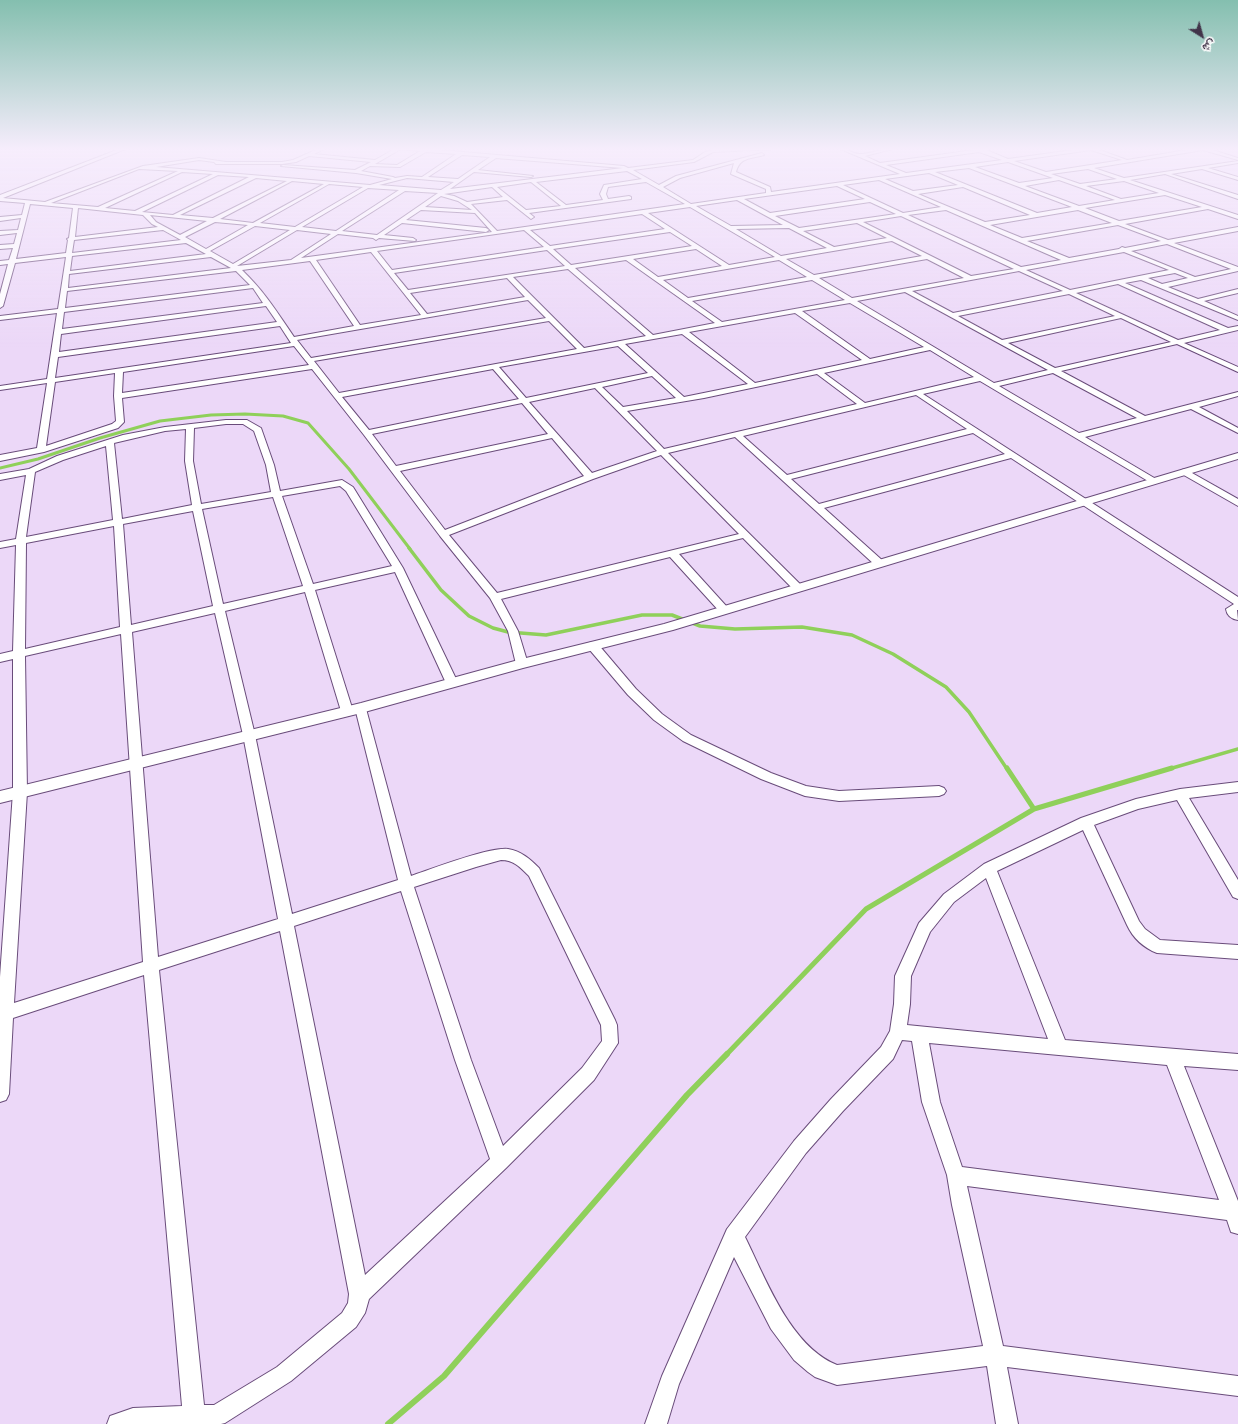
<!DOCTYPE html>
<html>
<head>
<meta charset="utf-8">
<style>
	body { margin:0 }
	#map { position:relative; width:1238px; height:1424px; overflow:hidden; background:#ecd8f8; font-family:"Space Grotesk",Vazirmatn,sans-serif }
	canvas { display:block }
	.north { position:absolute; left:1182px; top:16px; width:40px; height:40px; -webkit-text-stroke:3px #fff; paint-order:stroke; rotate:143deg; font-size:11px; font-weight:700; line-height:16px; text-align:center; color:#413449 }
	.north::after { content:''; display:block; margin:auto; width:14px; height:18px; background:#413449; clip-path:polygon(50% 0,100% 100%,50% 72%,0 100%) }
</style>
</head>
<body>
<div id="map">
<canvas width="1238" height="1424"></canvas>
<div class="north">ش</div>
</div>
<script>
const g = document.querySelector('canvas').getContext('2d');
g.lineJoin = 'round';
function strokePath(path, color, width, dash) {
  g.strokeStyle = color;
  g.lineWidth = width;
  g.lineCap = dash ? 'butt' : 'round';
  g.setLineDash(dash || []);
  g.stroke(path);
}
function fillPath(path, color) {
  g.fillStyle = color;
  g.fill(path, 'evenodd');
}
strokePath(new Path2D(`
	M0,468l38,-9 62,-21 60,-17 51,-6 34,-1 38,2 25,7 41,46 61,80`), '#8fd05a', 3);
strokePath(new Path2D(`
	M409,548l32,42 28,26 24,12 15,4 38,3 96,-20h30l28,11 35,3 67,-2 50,8 41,19 53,33 23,25 38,57
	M1169,769l69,-20`), '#8fd05a', 3.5);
strokePath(new Path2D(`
	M1007,768l27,41
	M726,1055l140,-146 168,-100 138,-41`), '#8fd05a', 5);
strokePath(new Path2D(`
	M388,1424l56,-48 243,-281 40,-41`), '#8fd05a', 6);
const minor = new Path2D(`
	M122,148h6l-125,50 42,4 98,-36 56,-8 27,4h56l11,-2 27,-12h6l-12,6 61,6 21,-12h21l207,18 4,2 65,-8 12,-8 8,-2 80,-2 -80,4 -19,10 -61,8 26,15 17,-9 86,-23 2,2c-14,4 -24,2 -28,17l34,15 1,5 129,-18 -62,-26c8,0 16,7 24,6 12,-1 22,-6 34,-6l-31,8 15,7 94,-13 -3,-2 13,1 24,10 79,-11h12l-2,1 30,11 71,-12h8l32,10v2l-35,-10 -109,18 30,10 114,-17v2l-30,5 30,9v3l-36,-11 -31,5 67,21v4l-73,-25 -35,6 108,35v4l-30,-10 -83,15 43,16 70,-13v4l-64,12 64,24v4l-70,16 30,12 40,-10v4l-34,8 34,15v4l-97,-40 -16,3 103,45 10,-2v4l-54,13 54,24v5l-61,-28 -116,27 84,45 93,-24v4l-39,11 39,21v5l-47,-24 -106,28 71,42 1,2 -1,2 -3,1 -173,-103 -57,13 315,203v13h-1l1,10c-6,-1 -11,-4 -12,-11l8,-5 -223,-146 -187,50 59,53 1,2 -1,2h-8l-140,-128 -67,16 134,133 1,2 -1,2h-8l-51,-52 -64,16 49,54 1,2 -1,2h-8l-50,-55 -169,42 17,32 10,33 -2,3h-8l-2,-3 -8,-33 -18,-33 -50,-62 -76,-101 -52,-66 -190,29 2,24 -6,6 -74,24 -44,9v-6l37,-7 10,-65 -47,7v-4l47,-7 10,-66 -57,7v-4l58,-7 8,-52 -51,6 -12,43 -3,2v-14l8,-30 -8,1v-4l9,-1 4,-12 -13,1v-4l14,-1 3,-11 -17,2v-4l18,-1 3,-12 -21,3v-4l22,-2 3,-12 -25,-2v-6zM401,149l19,2 -23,14 -22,-1zM1091,150l31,10 -76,12 -32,-11zM426,152l30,2 -34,23 -15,-1 -12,2 -2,-1 -32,-6 9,-5 30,1zM979,152l23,8 -96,13 -20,-8zM462,155l28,2 -32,22 -30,-2zM309,156l62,6 -16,8 -72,-5 -2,1 75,7 36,6 -22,6 -214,-18 43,-7 15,2 2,2h66l14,-2zM496,158l127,10 -173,21 24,-17 57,5 2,-1 -55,-6zM1008,162l45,16 -34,5 -44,-16zM734,163l-3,11 35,15v4l-75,11 -28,-17 17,-9zM969,168l103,39 -35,6 -102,-41zM139,169l39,2 -80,36 -47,-4zM1088,169l29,10 -37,5 -29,-10zM627,171l15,8 -38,6 -4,9 3,6 -37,5 -30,-23zM182,172l31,2 -78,37 -30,-3zM929,173l29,12 -45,6 -28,-12zM218,175l31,2 -76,38 -31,-3zM256,178l31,3 -74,37 -33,-3zM407,178l47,4 -13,8 -62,-5zM879,180l62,27 -38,6 -60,-28zM1059,180l56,20 -36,6 -54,-20zM292,181l32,3 -71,39 -33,-4zM1124,181l35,12 -38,6 -35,-13zM531,182l30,24 -35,4 -29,-23zM646,182l39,22 -188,27 -26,-27 36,-4 24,19 3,-2 -5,-4 102,-14v-2l-2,-1 -21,3 -2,-5 2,-7zM329,184l34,3 -68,40 -35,-4zM837,186l28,13 -95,14 -26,-14zM492,187l11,10 -36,5 -13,-6 -10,-2zM963,187l67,28 -45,7 -67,-28zM368,188l31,2 -63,41 -34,-4zM405,191l33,2 -61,42 -35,-4zM1165,195l37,12 -83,14 -34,-13zM441,196l17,5 14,9 -47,-3zM737,200l46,25 -52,1 -35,-20zM870,202l26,12 -97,14 -24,-12zM30,204l43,4 -4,30 -2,1 1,1 -2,13 -50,6zM690,207l85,50 -46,8 -81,-52zM78,208l65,7 9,9 6,3 -83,10zM421,210l54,3 17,19 -191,26 37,-24 35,4 3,2 3,-2 36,3 1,-1 -3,-2 -29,-3 18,-12 84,9 3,-2 -3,-2 -80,-8zM946,210l115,50 -40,7 -113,-52zM1078,210l34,13 -90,15 -32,-13zM642,214l23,15 -115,17 -20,-16zM150,215l57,6 -27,14 -24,-13zM901,216l113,53 -43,7 -108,-54zM215,222l33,3 -42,24 -21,-12zM857,223l30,15 -53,9 -31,-16zM1118,225l43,16 -36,7 -3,-1 -3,2 -50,9 -42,-17zM255,226l35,4 -57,34 -23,-13zM789,228l38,20 -46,8 -45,-27zM163,230l18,10 -109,13 2,-13zM297,230l34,4 -40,26 -54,6zM524,230l20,17 -152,23 -15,-19zM670,232l22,14 -121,19 -18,-16zM892,241l30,15 -108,19 -28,-16zM186,243l20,11 -136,17 2,-15zM1167,244l64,25 -36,8 -64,-26zM696,249l26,17 -64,11 -25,-18zM547,250l18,16 -157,24 -14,-17zM371,252l50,63 -61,10 -44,-65zM1124,252l45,18 -99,20 -44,-20zM211,257l20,11 -163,20 1,-14zM927,259l37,19 -112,20 -33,-20zM626,260l89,63 -62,12 -78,-67zM779,260l28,17 -119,21 -25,-18zM310,261l44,65 -60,11c-17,-25 -30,-46 -52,-67zM568,269l78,67 -62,12 -71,-71zM236,271l14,14 -185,23 2,-17zM1019,271l44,20 -110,22 -41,-22zM1175,273l13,5 -26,6 -14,-6zM507,278l18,19 -98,17 -17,-21zM812,280l33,20 -123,22 -30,-21zM1118,284l102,46 -42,10 -102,-47zM253,288l10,15 -201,26 2,-17zM905,292l143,78 -54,13 -137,-82zM1069,294l46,22 -113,24 -44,-24zM528,300l18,18 -235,40 -14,-18zM850,303l74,44 -54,12 -68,-48zM266,306l11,16 -218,30 2,-18zM795,313l67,47 -107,23 -66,-51zM1121,318l50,24 -116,26 -47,-25zM549,321l28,28 -238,44 -25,-32zM280,326l11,17 -236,35 3,-21zM682,334l66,50 -64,13 -59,-53zM294,346l15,19 -187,28 1,-21zM618,346l30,27 -122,25 -27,-31zM930,350l44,27 -109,26 -41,-30zM493,369l26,30 -150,31 -27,-33zM115,373l-1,23 2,25 -4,3 -66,22 9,-64zM1053,373l84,45 -58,15 -80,-47zM817,374l40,30 -193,45 -37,-38 77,-13zM652,376l24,22 -53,9 -21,-20zM595,388l62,63 -65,22 -63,-71zM916,395l51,34 -180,46 -44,-39zM522,403l26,31 -152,32 -24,-32zM973,433l32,21 -186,50 -28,-25zM552,438l32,38 -139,54 -45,-59zM661,455l78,79 -242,59 -48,-58 144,-56z
	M226,420h21l14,8 13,37 6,26 62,-11 11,7 50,81 55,115 -2,3h-8l-2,-3 -51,-111 -80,18 38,121 -2,3 -4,1 -4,-1 -2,-3 -36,-119 -80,19 30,124 37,179 106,-34 -43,-172 2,-3 4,-1 4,1 46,171c21,-7 78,-29 97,-27 13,2 22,10 31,19l76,152 2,5 1,18 -24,37 -88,88 -137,131 -4,14 -9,14 -65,54 -66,42 -4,1h-114l3,-8 23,-8 49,-2 -38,-431 -131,43 -4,76 -3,6 -6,2v-125l13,-185v-133l-13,3v-8l13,-3 3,-106 -16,3v-6l16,-3 10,-64 -26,5v-6l29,-5 28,-13 66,-21 42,-8zM226,424h17l11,7 12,34 5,27 -70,12 -8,-43 1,-33zM186,429l-1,32 7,44 -70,14 -8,-76 51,-12zM106,446l7,74 -87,17 9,-65 28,-12zM340,486l6,5 46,75 -79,18 -31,-88zM273,497l30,89 -80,18 -21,-95zM193,511l20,95 -82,19 -8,-101zM114,526l6,101 -95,22 1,-106zM215,613l28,122 35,184 -120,38 -26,-325zM121,634l22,328 -129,41 13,-211 -2,-136zM501,860c13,0 19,7 28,16l72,149 1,16 -20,27 -79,78 -32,-86 -57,-173 62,-20zM401,891l54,169 35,99 -125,116 -71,-349zM280,931l69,363 -1,9 -6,10 -65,54 -63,38h-10l-45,-435z
	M1185,469l53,30v7l-56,-32 -1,-2 1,-2z
	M593,642l4,1 39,46 26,25 29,21 80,38 35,13 33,5 100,-5 5,2 2,3 -2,3 -5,2 -100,5 -34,-5 -44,-17 -78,-38 -29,-21 -26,-25 -39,-46 -2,-3 2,-3z
	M1238,782v10l-49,6 49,82v19l-5,-2 -56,-97 -39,9 -44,16 45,96 6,8 15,11 78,5v14l-81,-6c-13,-5 -24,-15 -30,-28l-44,-95 -86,41 68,169 173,14v16l-54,-4 54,135v33l-7,-2 -4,-12 -260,-34 36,160 235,30v20l-231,-29 11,57h-22l-9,-58 -150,19 -22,-8 -7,-5 -14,-12 -23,-31 -37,-72 -55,127 -12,40h-22l17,-48 65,-147 67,-88 37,-42 50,-52 9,-16 4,-27 1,-28 24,-53 25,-29 40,-30 97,-46 55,-19 44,-10zM986,878l62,161 -141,-14 3,-21 1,-28 19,-44 24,-30zM902,1040l10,1 10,61 25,73 5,30 31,141 -146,19c-47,-19 -71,-86 -92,-128l61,-84 37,-42 50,-52zM929,1043l238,22 52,135 -257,-33 -22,-65z`);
const tertiary = new Path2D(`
	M1238,453v6l-565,171 -150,38 -162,45 -361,90v-12l361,-88 161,-44 142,-35z`);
strokePath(minor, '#694c7a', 2);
strokePath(tertiary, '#694c7a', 2);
fillPath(minor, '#fff');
fillPath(tertiary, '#fff');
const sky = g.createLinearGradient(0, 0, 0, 347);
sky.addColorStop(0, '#84bfaf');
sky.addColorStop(0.43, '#f6edfc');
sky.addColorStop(1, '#f6edfc00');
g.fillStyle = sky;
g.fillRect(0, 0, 1238, 347);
</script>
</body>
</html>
